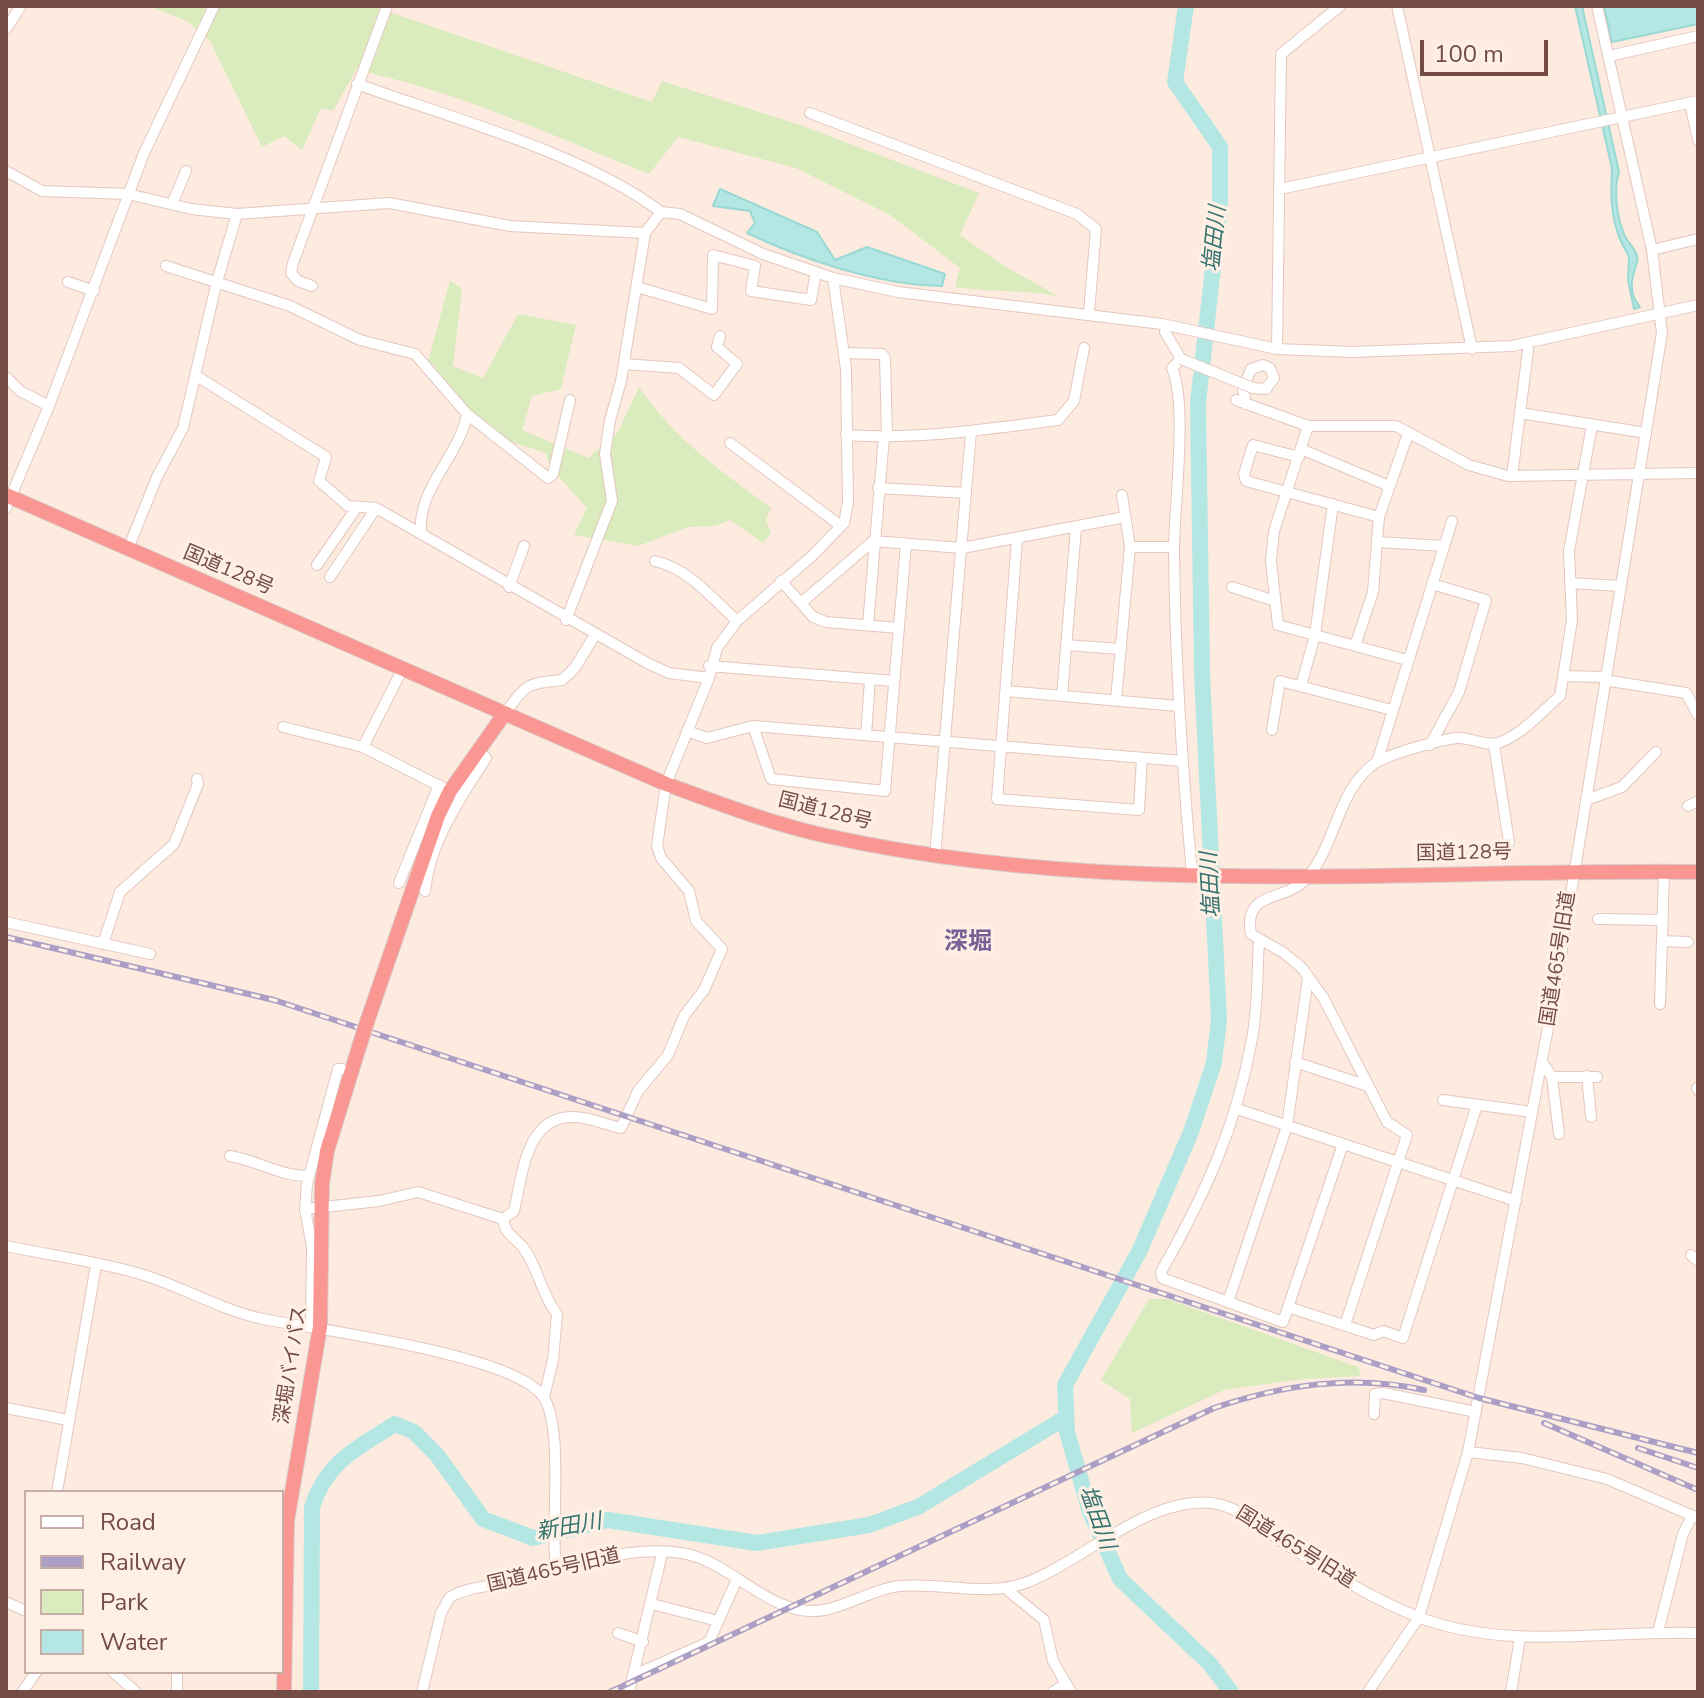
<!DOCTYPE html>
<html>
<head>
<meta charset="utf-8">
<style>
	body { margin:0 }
	#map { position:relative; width:1704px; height:1698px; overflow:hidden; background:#fdebdf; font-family:"Nunito Sans",sans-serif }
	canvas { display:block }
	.frame { position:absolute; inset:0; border:8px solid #744c46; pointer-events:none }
	.legend { position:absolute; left:24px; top:1490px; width:260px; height:184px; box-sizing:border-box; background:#fff0e6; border:2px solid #c7aea6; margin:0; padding:10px 14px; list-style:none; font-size:24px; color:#744c46 }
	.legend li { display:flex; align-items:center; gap:16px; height:40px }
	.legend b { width:40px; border:2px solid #c7aea6 }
	.scale { position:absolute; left:1420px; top:40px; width:128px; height:36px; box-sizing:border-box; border:4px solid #744c46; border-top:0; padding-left:10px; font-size:24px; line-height:28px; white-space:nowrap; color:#744c46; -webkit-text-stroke:6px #fff0e6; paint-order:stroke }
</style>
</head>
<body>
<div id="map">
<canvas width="1704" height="1698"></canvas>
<div class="frame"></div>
<ul class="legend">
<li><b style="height:10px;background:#fff"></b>Road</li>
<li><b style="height:10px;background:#ab9fc6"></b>Railway</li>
<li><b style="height:22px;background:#daebbe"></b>Park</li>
<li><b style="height:22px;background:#b4e7e3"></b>Water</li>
</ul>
<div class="scale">100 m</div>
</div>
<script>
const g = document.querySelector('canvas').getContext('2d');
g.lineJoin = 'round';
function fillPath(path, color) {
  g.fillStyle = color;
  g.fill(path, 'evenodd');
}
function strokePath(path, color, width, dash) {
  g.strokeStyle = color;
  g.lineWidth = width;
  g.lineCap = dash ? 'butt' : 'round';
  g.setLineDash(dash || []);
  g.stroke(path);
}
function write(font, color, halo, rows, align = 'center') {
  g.font = font + ' "Nunito Sans","Noto Sans JP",sans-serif';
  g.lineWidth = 6;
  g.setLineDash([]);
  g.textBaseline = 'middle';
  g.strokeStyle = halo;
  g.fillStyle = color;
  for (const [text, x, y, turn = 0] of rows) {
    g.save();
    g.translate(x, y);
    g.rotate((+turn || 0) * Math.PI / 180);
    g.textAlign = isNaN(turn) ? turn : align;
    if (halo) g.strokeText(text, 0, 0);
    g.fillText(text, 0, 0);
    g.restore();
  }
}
fillPath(new Path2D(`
	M148,6h224l280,96 10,-21 138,44 179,68 -19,42 44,31 54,30c-35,-6 -69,-4 -103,-9l5,-19 -70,-53 -94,-47 -118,-31 -29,37c-96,-38 -191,-83 -293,-104l-23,41 -12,-3 -19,42 -18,-14 -22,11 -52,-106 -23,-20z
	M450,280l12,9 -9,77 30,12 35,-64 58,11 -15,64 -29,7 -10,34 66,28 30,-26 21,-45c34,51 83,85 132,121l-5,12 5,13 -8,10 -33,-23 -14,6 -28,1 -50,19 -64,-11 13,-27 -37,-41 -4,-14 -35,-11 -51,-39 -32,-41z
	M1149,1299h18l191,68 3,9 -58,3 -79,11 -92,43 -2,-34 -29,-19z`), '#daebbe');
const water = new Path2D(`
	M1575,6h7l37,166c-6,18 -2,45 5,62 3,9 16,18 13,28 -5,16 -10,29 3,45l-6,2 -6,-29 1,-24c-18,-27 -19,-57 -17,-88z
	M1604,6h94v18l-86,18z
	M720,189l97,43 18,28 32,-13 78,27 -3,12c-63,-1 -138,-26 -195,-53l8,-10 -5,-12 -37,-5z`);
fillPath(water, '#b4e7e3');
strokePath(water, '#99d9d4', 2);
strokePath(new Path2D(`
	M1186,6l-11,76 45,65v58l-22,198 4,271 17,346 -5,43 -23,69 -52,120 -74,133 2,47 23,80 30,67 90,85 21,28
	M311,1692l1,-185c15,-46 44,-58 83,-83l19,8 23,23 46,64 50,19 75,-18 149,23 112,-18 49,-18 147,-89`), '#b4e7e3', 16);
const minor = new Path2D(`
	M1397,6l75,343
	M6,29l15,-23
	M1609,56l89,-20
	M357,84c94,34 226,69 304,128
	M1690,103l8,37
	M810,113l267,101 19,15 -7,84
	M6,171l36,20 86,3 63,15 46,5 152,-11 121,23 135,7
	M1280,189l418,-88
	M172,204l14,-33
	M1652,250l46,-11
	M166,266l124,40 70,34 55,14 52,60 81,64 5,-4 17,-74
	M68,282l26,9
	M312,286l-14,-5 -7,-8 2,-10 94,-257
	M637,287l75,22 1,-54 42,11 -4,25 60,9 5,-28
	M1165,332l16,27 -9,9c16,37 2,138 2,182 1,109 8,216 18,324
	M1277,349l4,-295 59,-48
	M844,353l38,1 3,4 2,79
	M624,364l55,4 35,27 23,-31 -20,-17 3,-11
	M195,375l131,82 -7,24 29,25 28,2 273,156 20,9 40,5
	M6,377l14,14 29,15
	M1236,400l72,26h88l73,39 39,11 190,-3
	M1246,404l-3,-15 8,-20 12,-4 7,3 4,10 -8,11 -13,-1
	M1520,413l126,20
	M1308,426l-34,105 -3,30 7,64 129,35
	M846,435c72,5 142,-6 212,-15l16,-19 10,-53
	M730,443l111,83
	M1301,449l88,37
	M1299,457l-46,-12 -9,29 2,7 133,36 -6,75 -18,54
	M1512,476l16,-126
	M878,488l88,5
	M6,508l43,-102 95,-253 70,-147
	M1379,517l29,-83
	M421,534c-4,-47 38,-76 46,-120
	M1017,540l-20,259 142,11 3,-52
	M1378,542l66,4
	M1130,547h44
	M128,549l29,-72 26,-49 33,-143 21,-71
	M655,561c34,8 57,37 82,60
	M317,565l40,-58
	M330,577l46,-69
	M781,581l20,22 72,-62 89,7 163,-31
	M1570,583l50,3
	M509,587l15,-41
	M1232,587l43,14
	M801,603l12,14 13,5 73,6
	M566,620l46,-119 -7,-47 5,-34 11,-39 24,-148 16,-21 19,2 83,40 70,24 65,14 264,32 115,25 75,3 160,-6 186,-41
	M868,625l16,-188
	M1066,645l54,4
	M709,666l185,15
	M1563,676l41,1
	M1604,680l82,13 12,22
	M1301,686l14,-51 18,-131
	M1006,691l172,15
	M1062,696l14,-168
	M1116,700l14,-153 -8,-52
	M505,713c23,-30 20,-29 57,-33l12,-11 21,-34
	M753,726l18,53 114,12 21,-247
	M283,727l80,20 98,50
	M1272,730l8,-49 112,29
	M687,731l20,7 46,-12 429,35
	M866,735l4,-55
	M1430,745l29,-53 27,-92 -54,-16
	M1494,745l15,97
	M363,747l40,-79
	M1377,762l75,-241
	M1586,800l36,-13 34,-35
	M1688,806l10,-5
	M935,857l36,-425
	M399,883l40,-98
	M425,891c5,-49 35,-93 61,-133l-8,-8
	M1598,919l65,1
	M6,922l144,32
	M1259,941c-2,32 -1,66 -7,98 -16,89 -47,155 -91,233l1,6 121,44 60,-178
	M1662,941l26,1
	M103,944l17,-52 54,-48 24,-60 -1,-5
	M1660,1004l4,-132
	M1295,1062l73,24
	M1542,1062l10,15h45
	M1587,1076l4,41
	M1552,1077l7,57
	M1697,1088l1,2
	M1443,1100l89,12
	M1237,1109l279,92
	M230,1156c29,5 49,20 79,20
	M305,1209l74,-8 39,-9 85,27
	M503,1219l11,-8c8,-33 11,-94 58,-94 16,-1 33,8 49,11l17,-37 30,-36 16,-39 20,-26 18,-41 -26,-28 -7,-30 -28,-33 -4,-12 9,-62 43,-106 8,-30 20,-27 75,-65 32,-33 4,-21 -2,-133 -13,-91
	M503,1219c2,14 9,17 18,26 15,16 20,49 36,69l-4,46 -9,37
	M6,1246c43,9 89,15 131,27 43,12 83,37 126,46 56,11 247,35 279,76 23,29 8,133 14,174
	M1691,1255l7,6
	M1228,1302l59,-176 21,-148
	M1288,1307l86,28 9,-4 20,7 74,-233
	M311,1325l1,-78 -7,-38 2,-25 31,-115h4
	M1345,1325l62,-190 -20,-13 -63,-123 -22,-31 -18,-15 -33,-19c-8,-44 32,-32 53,-53 33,-34 31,-89 71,-118 14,-9 64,-23 82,-25 12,-1 31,9 41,5 24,-8 43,-31 62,-47l12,-76 -3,-69 23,-126
	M6,1408l62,12
	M1374,1414l1,-20 8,-1 93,19
	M1468,1452l54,6 85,21 91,39
	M57,1492l39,-227
	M1005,1588l39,32 9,41 18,31
	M6,1602l20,9
	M652,1604l66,17
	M1658,1632l25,-98 9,-18
	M618,1633l25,9
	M113,1672l23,20
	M177,1672v20
	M634,1675l75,-33 28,-63
	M23,1691l13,-19
	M422,1692l19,-79 9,-16c17,-10 39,-10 58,-15 53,-14 135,-43 189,-25 40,13 80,62 127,53 26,-5 49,-21 76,-24 41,-4 85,11 125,-3 59,-22 123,-87 187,-80 30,4 51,27 75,42 42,27 87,55 134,73 89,33 184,12 277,15
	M629,1692l33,-138
	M1053,1692l12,-8
	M1368,1692l51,-75 49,-165 89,-472 105,-647 -10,-83 -55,-244
	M1511,1692l9,-54`);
const highway = new Path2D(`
	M6,495l660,289c52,19 106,40 161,52 285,63 581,33 871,36
	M368,1019l70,-203 12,-25 55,-78
	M284,1692l3,-171 33,-194 2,-143 5,-33 32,-104`);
strokePath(minor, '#e3c7be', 12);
strokePath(highway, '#d8cdcb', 16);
strokePath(minor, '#fff', 10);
strokePath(highway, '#fa9793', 14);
const rail = new Path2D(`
	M6,937l268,63 1205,398 219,55
	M1544,1423l154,67
	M1638,1448l60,20
	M610,1692l604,-284c68,-23 138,-34 210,-18`);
strokePath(rail, '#ab9fc6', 6);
strokePath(rail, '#fff0e6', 3, [9]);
const minorBridge = new Path2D(`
	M1181,359l72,29`);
const highwayBridge = new Path2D(`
	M359,1047l9,-28`);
strokePath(minorBridge, '#e3c7be', 12, []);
strokePath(highwayBridge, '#d8cdcb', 16, []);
strokePath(minorBridge, '#fff', 10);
strokePath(highwayBridge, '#fa9793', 14);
write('20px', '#744c46', '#fff0e6', [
	["国道128号",228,571,23],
	["国道128号",825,812,14],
	["国道128号",1464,854,-1],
	["国道465号旧道",1559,959,-81],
	["深堀バイパス",292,1365,-81],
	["国道465号旧道",1295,1548,32],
	["国道465号旧道",554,1571,-13]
]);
write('italic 22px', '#377470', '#fff0e6', [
	["塩田川",1216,239,-84],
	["塩田川",1212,885,-93],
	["塩田川",1096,1518,70],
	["新田川",569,1528,-10]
]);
write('bold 24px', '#796198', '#fff0e6', [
	["深堀",968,943]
]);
</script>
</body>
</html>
